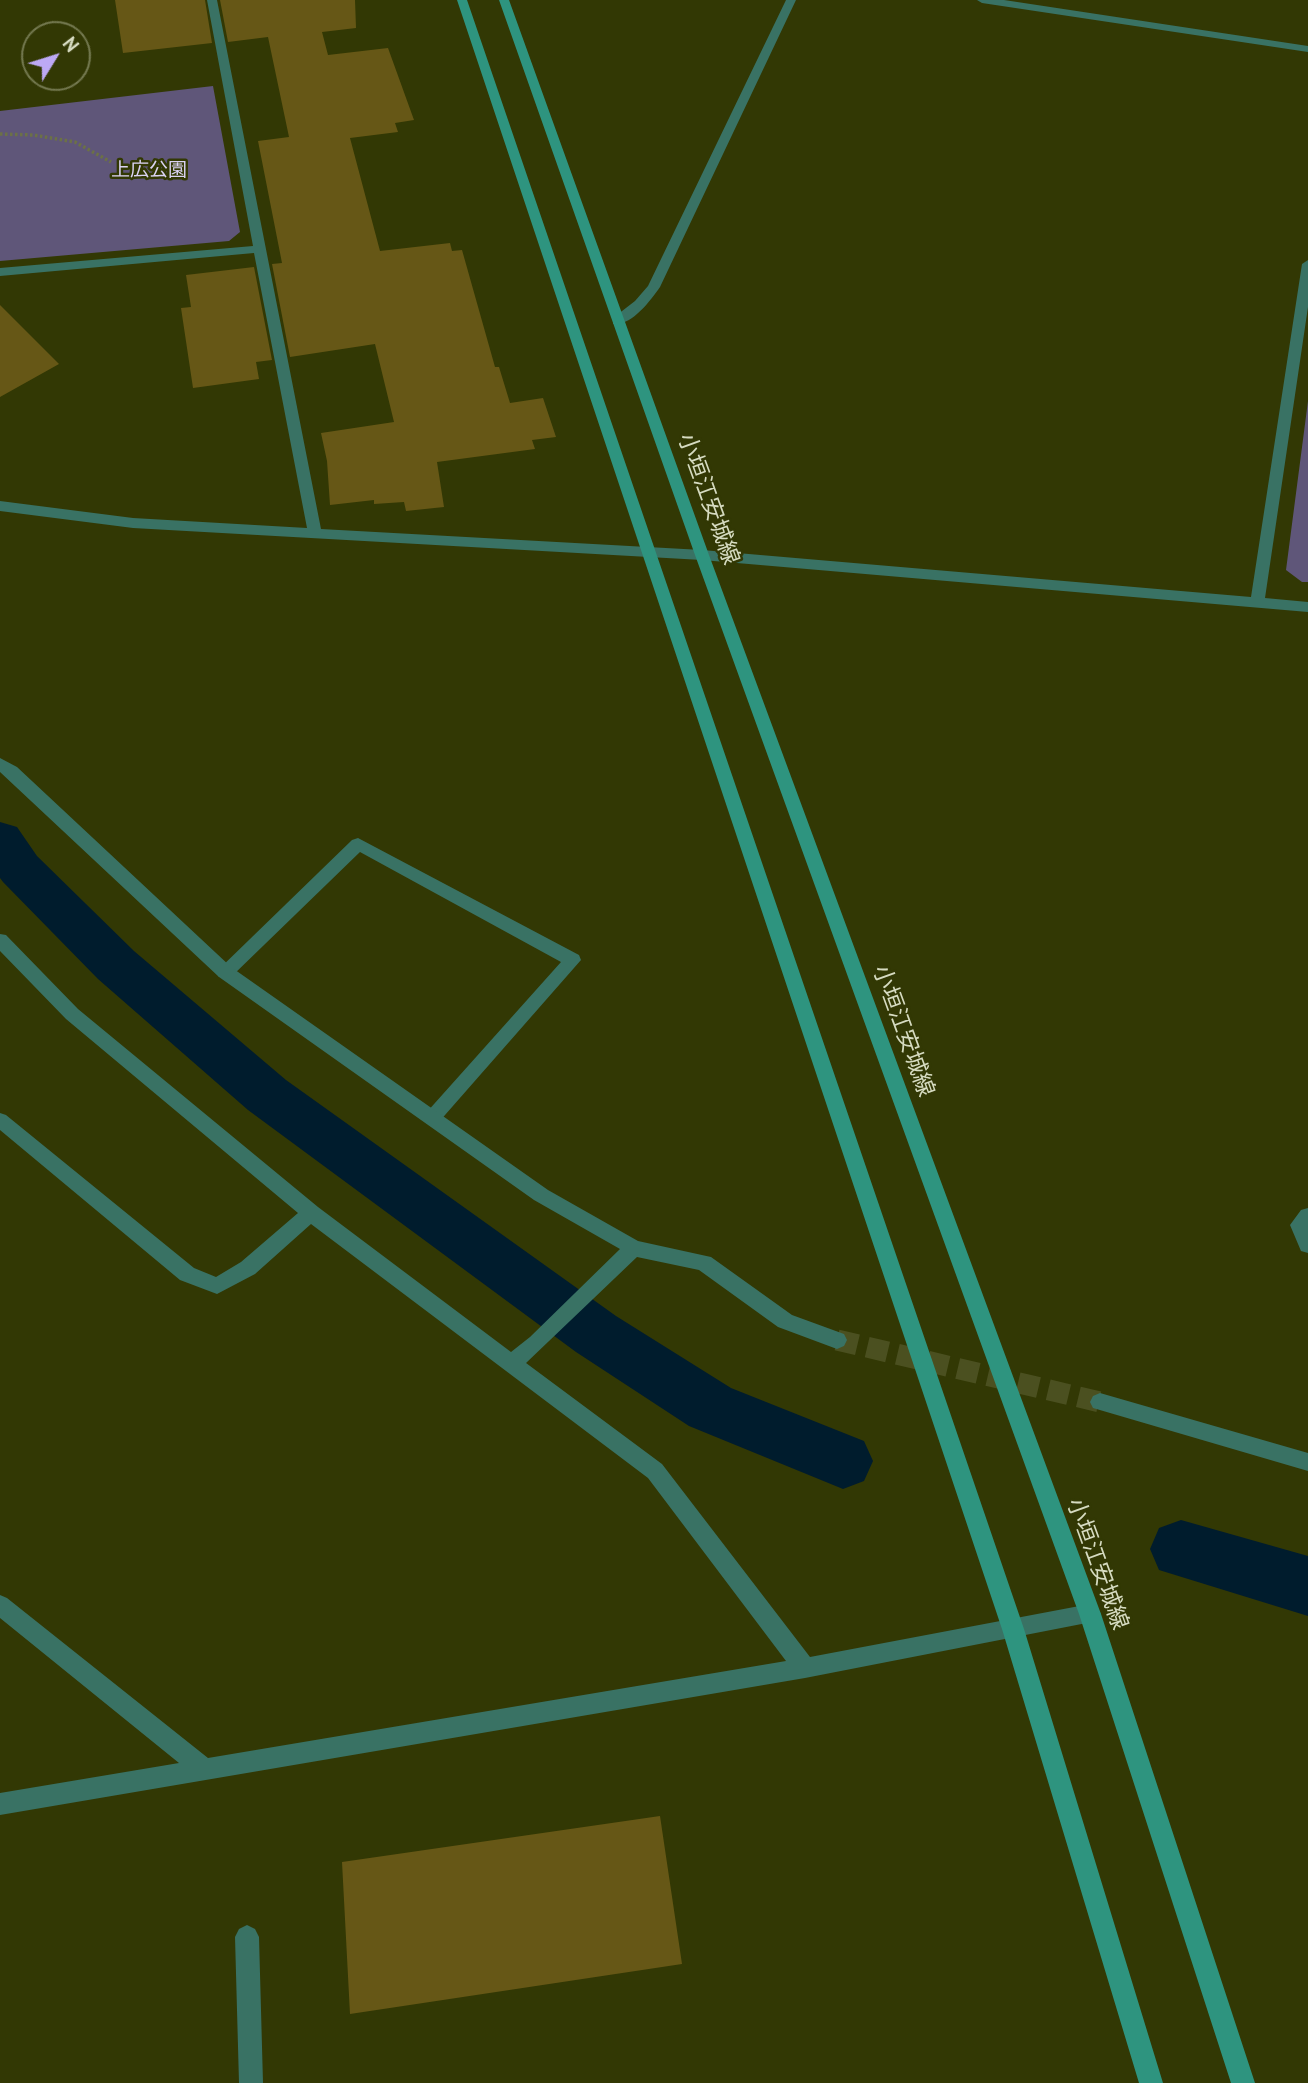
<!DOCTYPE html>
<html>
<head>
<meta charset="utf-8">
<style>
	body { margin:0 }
	#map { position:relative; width:1308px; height:2083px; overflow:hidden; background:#323804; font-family:"PT Sans",sans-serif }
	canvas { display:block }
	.north { position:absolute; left:21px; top:21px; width:70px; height:70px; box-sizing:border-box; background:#323804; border:2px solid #747950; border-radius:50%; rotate:52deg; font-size:19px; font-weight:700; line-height:28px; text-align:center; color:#d6dbc1 }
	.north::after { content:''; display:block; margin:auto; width:24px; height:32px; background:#bda9f5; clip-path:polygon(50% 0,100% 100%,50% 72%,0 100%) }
</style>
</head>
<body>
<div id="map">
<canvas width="1308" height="2083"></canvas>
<div class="north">N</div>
</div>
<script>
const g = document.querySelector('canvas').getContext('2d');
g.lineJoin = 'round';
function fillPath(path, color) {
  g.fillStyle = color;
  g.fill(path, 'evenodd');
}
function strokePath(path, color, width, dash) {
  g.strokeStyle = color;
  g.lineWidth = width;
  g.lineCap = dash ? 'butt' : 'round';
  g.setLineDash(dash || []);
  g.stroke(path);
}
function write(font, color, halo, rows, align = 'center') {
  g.font = font + ' "PT Sans","Noto Sans JP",sans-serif';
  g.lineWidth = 5;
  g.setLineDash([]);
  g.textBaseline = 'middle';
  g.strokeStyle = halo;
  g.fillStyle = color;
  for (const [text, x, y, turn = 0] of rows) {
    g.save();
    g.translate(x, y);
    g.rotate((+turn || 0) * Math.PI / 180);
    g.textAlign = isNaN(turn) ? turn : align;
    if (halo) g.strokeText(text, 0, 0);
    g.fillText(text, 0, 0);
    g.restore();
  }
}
fillPath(new Path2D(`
	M213,86l27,146 -11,9 -229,20v-150z
	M1308,401v181h-6l-16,-12z`), '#5f5679');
fillPath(new Path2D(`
	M0,822l17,5 20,29 97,95 152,129 330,236 115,72 133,53 9,20 -9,20 -21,8 -154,-63 -113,-74 -328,-242 -150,-131 -95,-97 -3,-4z
	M1181,1520l127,36v60l-149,-46 -9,-21 9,-21z`), '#001c2d');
fillPath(new Path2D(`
	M115,0h90l7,43 -89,10z
	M220,0h135l1,28 -34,4 6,23 60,-7 26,72 -19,3 3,9 -48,6 30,113 70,-8 2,8 10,-1 33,117h4l11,36 33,-5 13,39 -24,3 3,9 -98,13 7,45 -38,4 -2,-9 -30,2v-4l-44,5 -3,-44 -6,-28 73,-11 -19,-78 -85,13 -18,-93 10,-1 -24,-122 31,-4 -21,-100 -40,5z
	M254,267l18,93 -16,2 3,17 -66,9 -12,-80 10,-1 -5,-32z
	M0,305l59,59 -59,33z
	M660,1816l22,148 -332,50 -8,-152z`), '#665716');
strokePath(new Path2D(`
	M837,1340l263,62`), '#4b5020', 21, [21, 10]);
strokePath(new Path2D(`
	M0,134l33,1 42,7 36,20`), '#6c7146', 3.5, [2.5, 2.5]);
fillPath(new Path2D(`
	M358,838l221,117 2,5 -143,163 -6,2 -6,-2 -3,-5 3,-5 135,-151 -201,-110 -129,125h-12l-3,-5 136,-132z
	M247,1925l8,4 4,8 4,146h-24l-4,-146 4,-8z`), '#397264');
fillPath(new Path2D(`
	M207,0h10l104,529 381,21 549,47 51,-333 6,-4v47l-43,291 43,4v10l-606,-52 -569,-32 -133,-17v-10l133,17 174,10 -53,-275 -254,23v-8l253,-22z
	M786,0h10l-136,287c-10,14 -28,39 -47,37v-6l22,-17 13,-15z
	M977,0h27l304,46v6l-326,-49z
	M0,758l17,9 214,200 317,223 90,51 73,16 81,58 52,19 3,6 -3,6 -7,3 -59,-22 -79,-57 -62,-13 -111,106 136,101 148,193 280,-53 7,3 4,7 -4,7 -292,57 -805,137v-22l179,-30 -179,-145v-23l7,3 201,160 578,-97 -138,-183 -337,-254 -56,50 -38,20 -37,-14 -180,-150v-17l6,2 188,153 22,9 25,-15 57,-49 -232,-194 -66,-68v-17l6,1 72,74 240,198 193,145 19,-15 90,-88 -86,-49 -315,-223 -219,-205z
	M1308,1208v45l-7,-2 -11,-26 11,-15z
	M1100,1393l208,60v18l-215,-63 -3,-6 3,-6z`), '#397264');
fillPath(new Path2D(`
	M457,0h10l557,1629 139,454h-24l-137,-454z
	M499,0h10l200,555 392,1059 154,469h-24l-152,-469 -384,-1059z`), '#2e947f');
write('19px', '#dad2f3', '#323804', [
	["上広公園",149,171]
]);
write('23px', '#d6dbc1', '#323804', [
	["小垣江安城線",708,499,70],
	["小垣江安城線",903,1031,70],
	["小垣江安城線",1097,1564,70]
]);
</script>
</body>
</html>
